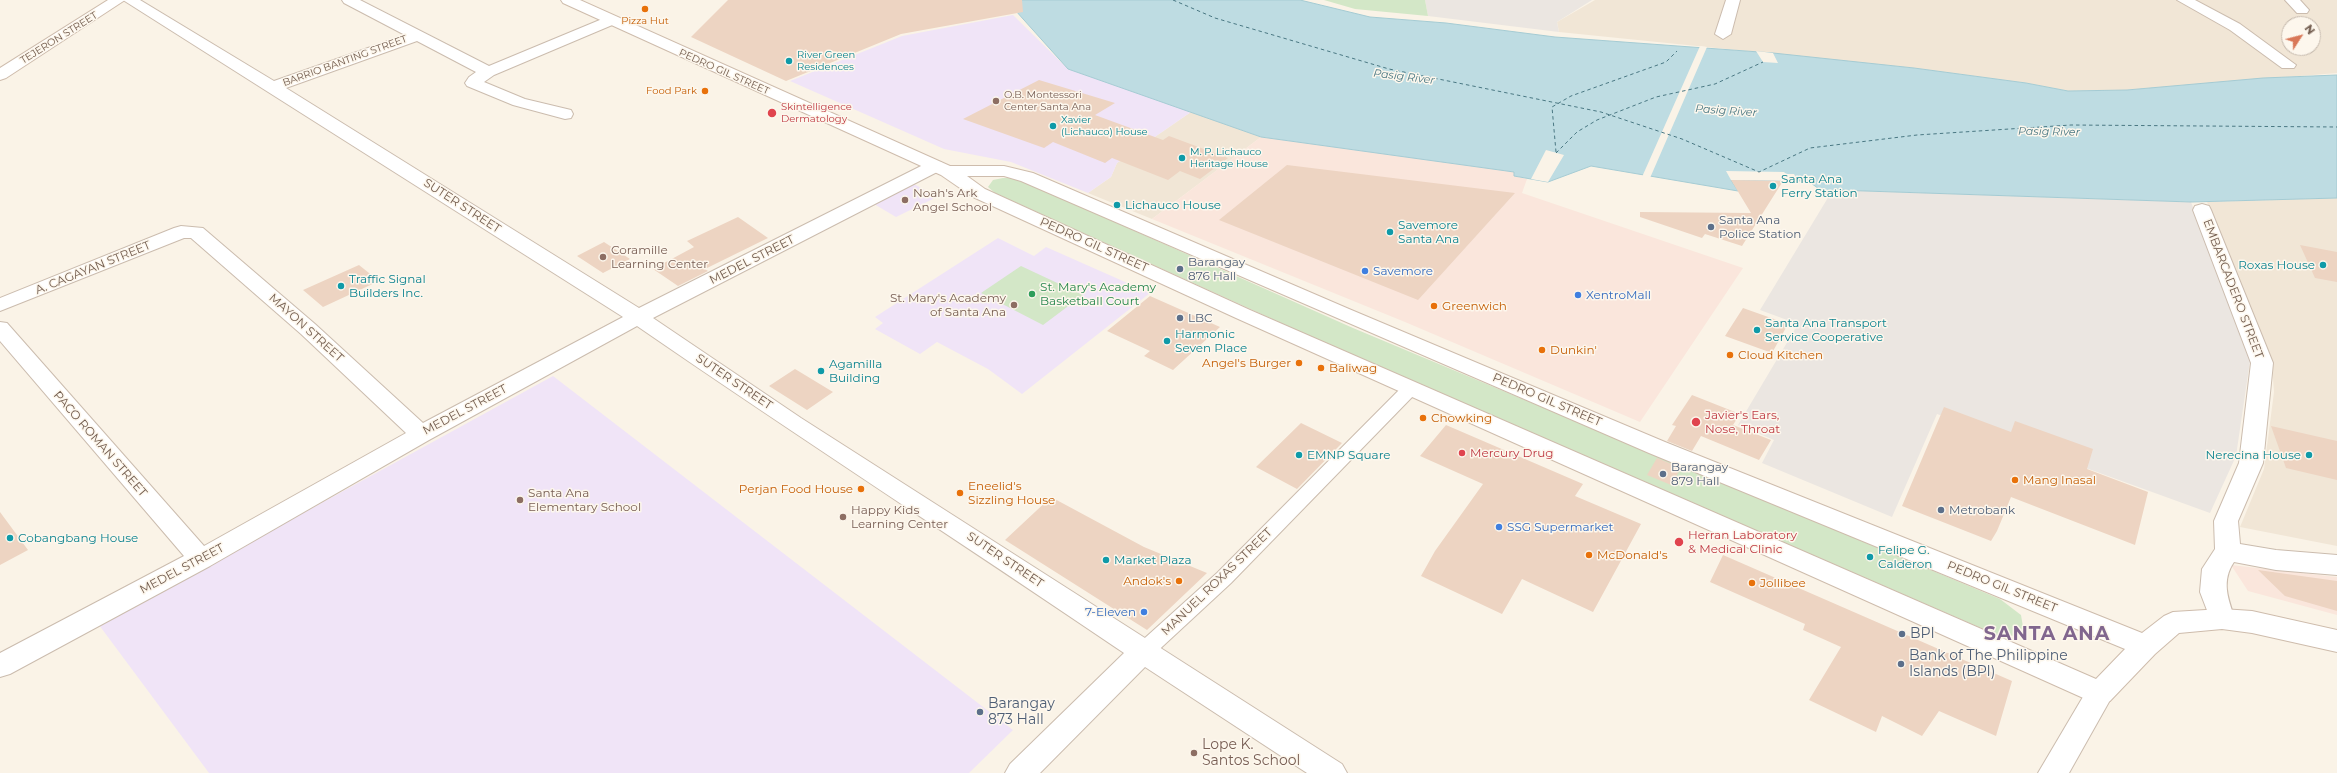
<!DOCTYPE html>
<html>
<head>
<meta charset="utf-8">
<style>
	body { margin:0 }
	#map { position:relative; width:2337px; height:773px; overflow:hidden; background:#faf3e7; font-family:Montserrat,sans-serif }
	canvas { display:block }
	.north { position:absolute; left:2281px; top:16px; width:40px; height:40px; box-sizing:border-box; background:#fdf7ed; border:1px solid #c5b9ad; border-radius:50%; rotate:54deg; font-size:11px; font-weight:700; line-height:16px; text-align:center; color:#725c4e }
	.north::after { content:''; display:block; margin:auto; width:14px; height:18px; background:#d97858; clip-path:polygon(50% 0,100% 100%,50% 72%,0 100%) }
</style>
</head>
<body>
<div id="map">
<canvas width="2337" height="773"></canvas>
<div class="north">N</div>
</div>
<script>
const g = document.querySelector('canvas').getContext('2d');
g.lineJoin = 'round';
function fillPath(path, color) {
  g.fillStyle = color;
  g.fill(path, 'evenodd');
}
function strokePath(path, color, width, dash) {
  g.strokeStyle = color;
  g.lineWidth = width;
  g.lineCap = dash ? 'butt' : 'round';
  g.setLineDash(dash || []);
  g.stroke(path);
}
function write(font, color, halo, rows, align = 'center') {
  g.font = font + ' Montserrat,sans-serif';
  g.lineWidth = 3;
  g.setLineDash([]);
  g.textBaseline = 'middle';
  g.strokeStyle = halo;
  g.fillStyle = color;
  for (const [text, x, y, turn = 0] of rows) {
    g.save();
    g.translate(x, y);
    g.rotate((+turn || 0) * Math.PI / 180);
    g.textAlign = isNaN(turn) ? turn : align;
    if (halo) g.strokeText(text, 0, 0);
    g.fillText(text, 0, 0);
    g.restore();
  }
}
fillPath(new Path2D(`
	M1595,0h742v73l-210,17 -59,1 -42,-8 -113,-15 -354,-36 -2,-10zM2289,24h24v24h-24z
	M1191,112l70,25 -109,82 -64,-26 23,-16 6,-14z
	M2337,198v348l-97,-19 24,-58 10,-77 -2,-27 -65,-163z`), '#f1e6d6');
fillPath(new Path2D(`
	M1261,137l254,35 -1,4 13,3 -5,14 221,75 -103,154 -235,-100 -253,-103z
	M2231,565l106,12v38l-89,-24z`), '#fae6dc');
fillPath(new Path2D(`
	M1425,0h167l-35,22 2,10 -131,-16z
	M1836,190l355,12 59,159 -14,95 -26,57 -273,-99 -45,103 -130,-54 12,-23 -36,-15 60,-101 -38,-14 69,-114z`), '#ebe6e1');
fillPath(new Path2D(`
	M1013,15l55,54 123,43 -74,51 -6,14 -23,16 -77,-31 -67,-13 -154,-68 112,-45z
	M914,184l23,13 -41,20 -22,-13z
	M998,238l36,18 12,-9 104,46 -128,101 -34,-25 -51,-27 -17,12 -45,-25 8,-6 -8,-6z
	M553,376l460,354 -44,43h-760l-110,-148z`), '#f0e4f7');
fillPath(new Path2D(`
	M1324,0h101l3,16 -73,-7z
	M1003,178h13l337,150 647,271 21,16 2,12 -5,9 -21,-1 -650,-282 -352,-160 -7,-6 5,-7z
	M1021,266l62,29 -40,30 -62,-32z`), '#d3e7c7');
const water = new Path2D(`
	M1009,0h291l70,17 76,6 109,14 218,16 141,15 112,15 42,8 59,-1 136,-12 74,-3v123l-146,4 -355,-12 -7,6 -21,-15 -77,-1 7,11 -147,-25 -43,16 -34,-6v-4l-253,-35 -193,-68 -53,-59z`);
fillPath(water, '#bedce2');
strokePath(water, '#a5cbd3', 1);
fillPath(new Path2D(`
	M1700,46l7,1 -57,131 -8,-1z
	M1756,51l17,2 5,10 -15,-1z
	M1546,150l18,5 -16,27 -17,-3z
	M1726,171l58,1 2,2h8l4,7 -67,-1z`), '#faf3e7');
strokePath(new Path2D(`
	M1173,0l42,18 174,51 212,43 81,27 77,33 51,-24 107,-13 154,-10 266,2
	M1556,152l-4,-45 19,-11 95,-34 11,-11
	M1556,153l21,-21 20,-12 59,-23 59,-13 48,-22`), '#4a7883', 1, [3.5, 3]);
fillPath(new Path2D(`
	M728,0h294l1,12 -122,22 -115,47 -95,-44z
	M1039,80l76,23 -20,12 68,25 6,-4 59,22 -28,21 -20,-8 -12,9 -56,-22 -7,5 -52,-21 -9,6 -81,-29z
	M1287,165l228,28 -97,107 -199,-80z
	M1731,180l52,1 -41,65 -37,-12 -3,4 -62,-21v-5l111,1z
	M738,217l30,21 -63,31 3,2 -30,15 -25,-17 41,-22 -7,-6z
	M604,242l26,17 -27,14 -26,-17z
	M2300,245l37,7v30l-22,-4z
	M359,265l20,16 -56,26 -20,-17z
	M1150,296l70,31 -47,43 -29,-14 6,-5 -43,-20z
	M1743,308l45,16 -16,29 -47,-17z
	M795,369l5,3 33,20 -26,18 -38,-24z
	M1692,395l48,19 -7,11 38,15 -12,20 -58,-24 -9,15 -25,-10 9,-15 -4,-1z
	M1944,407l67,25 4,-11 78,28 -6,20 61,23 -13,53 -124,-48 -14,34 -6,10 -89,-35z
	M1301,423l41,20 -45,46 -41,-22z
	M1446,425l137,59 -8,12 66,28 -48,88 -71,-33 -20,35 -81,-38 14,-25 48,-67 -63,-28z
	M2271,426l66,15v39l-51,-12z
	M1657,458l24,10 -10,17 -24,-10z
	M1051,497l93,50 63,26 -60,57 -142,-90z
	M0,512l28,38 -28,15z
	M1723,555l289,126 -16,55 -57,-25 -17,25 -40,-20 -6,16 -67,-32 32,-53 -38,-17 2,-6 -95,-42z
	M2258,570l79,11v30l-52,-15z`), '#edd4c2');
const pedestrian = new Path2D(`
	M1411,382l6,2 3,4 -3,4 -186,191 -81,75 -7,3 -7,-3 -3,-6 3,-6 81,-73 188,-189z`);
const minor = new Path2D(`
	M123,0h17l134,81 131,-46 -61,-32 -2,-3h18l129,66 118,-49h10l2,3 -2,3 -123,52 -10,7 41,17 46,11 2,4 -2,4 -6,1 -52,-14 -46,-19 -2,-3 4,-6 7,-5 -59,-31 -131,47 353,220 290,-146h12l3,4 -3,4 -288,148 148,100 541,346 5,9h-40l-162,-106 -105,106h-35l5,-9 114,-111c-162,-110 -326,-216 -487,-327l-208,114 -219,126 -200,108 -10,3v-24l184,-97 -184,-215v-19l7,1 197,223 202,-113 -105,-99 -110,-96h-7l-184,73v-13l174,-70 7,-2 22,2 112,96 108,99 200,-106z
	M1726,0h14l-9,34 -8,5 -8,-5z
	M2177,0h18l45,24 56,41 -2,3h-12l-52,-38z
	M2285,0h15l9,10 -2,3h-10z
	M2202,204l7,2 2,4 62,153 -10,100 -25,58 2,23 36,6 61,5v20l-61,-5 -42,-8c-13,19 -6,37 1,57l-4,7 -9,3 -9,-3 -13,-34 2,-23 13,-20 -1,-28 25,-58 12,-100 -58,-153 2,-4z
	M2100,681l10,4 4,8 -45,80h-31l52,-88z`);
const secondary = new Path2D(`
	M108,0h17l-119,78 -6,2v-12z
	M561,0h19l370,166h54l29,7 316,136 316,133 477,191 22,-17 9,-4 49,-3 30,2 85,19v22l-85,-19 -30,-4 -43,4 -24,21 -45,47 -10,4 -10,-4 -854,-383 -263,-121 -32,-22 -378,-172zM967,176h37l17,5 628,272 476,196 -29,30 -846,-369 -265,-121z`);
strokePath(pedestrian, '#cbbcae', 2);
strokePath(minor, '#cbbcae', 2);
strokePath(secondary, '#cebcac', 2);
fillPath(pedestrian, '#fff');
fillPath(minor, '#fff');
fillPath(secondary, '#fff');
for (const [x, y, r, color] of [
	[645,9,4,"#e8710a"],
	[789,61,4,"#0f9aa8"],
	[705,91,4,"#e8710a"],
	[996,101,4,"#8d6e63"],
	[772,113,5,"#e0444e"],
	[1053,126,4,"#0f9aa8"],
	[1182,158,4,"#0f9aa8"],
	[1773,186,4,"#0f9aa8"],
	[905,200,4,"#8d6e63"],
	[1117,205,4,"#0f9aa8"],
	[1711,227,4,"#5c6f8a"],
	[1390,232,4,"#0f9aa8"],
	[603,257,4,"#8d6e63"],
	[2323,265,4,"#0f9aa8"],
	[1180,269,4,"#5c6f8a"],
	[1365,271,4,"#3f7fe0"],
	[341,286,4,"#0f9aa8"],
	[1032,294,4,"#2e9e5b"],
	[1578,295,4,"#3f7fe0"],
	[1014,305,4,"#8d6e63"],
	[1434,306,4,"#e8710a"],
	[1180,318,4,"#5c6f8a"],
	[1757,330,4,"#0f9aa8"],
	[1167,341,4,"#0f9aa8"],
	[1542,350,4,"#e8710a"],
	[1730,355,4,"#e8710a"],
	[1299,363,4,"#e8710a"],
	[1321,368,4,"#e8710a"],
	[821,371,4,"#0f9aa8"],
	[1423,418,4,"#e8710a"],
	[1696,422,5,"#e0444e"],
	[1462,453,4,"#e0444e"],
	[1299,455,4,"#0f9aa8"],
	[2309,455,4,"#0f9aa8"],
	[1663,474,4,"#5c6f8a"],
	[2015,480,4,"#e8710a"],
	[861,489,4,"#e8710a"],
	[960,493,4,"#e8710a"],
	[520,500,4,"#8d6e63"],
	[1941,510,4,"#5c6f8a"],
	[843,517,4,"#8d6e63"],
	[1499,527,4,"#3f7fe0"],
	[10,538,4,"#0f9aa8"],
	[1679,542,5,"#e0444e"],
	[1589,555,4,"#e8710a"],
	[1870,557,4,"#0f9aa8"],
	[1106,560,4,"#0f9aa8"],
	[1179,581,4,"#e8710a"],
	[1752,583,4,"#e8710a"],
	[1144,612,4,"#3f7fe0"],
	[1902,634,4,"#5c6f8a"],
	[1901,664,4,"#5c6f8a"],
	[980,712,4,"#5c6f8a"],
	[1194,753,4,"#8d6e63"]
]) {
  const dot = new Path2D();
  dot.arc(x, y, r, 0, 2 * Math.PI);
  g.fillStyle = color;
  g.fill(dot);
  strokePath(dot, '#fdf7ed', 1.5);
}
write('10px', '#c56008', '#fdf7ed', [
	["Pizza Hut",645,21],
	["Food Park",697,91,"right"]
]);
write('10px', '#725c4e', '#fdf7ed', [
	["TEJERON STREET",59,38,-32],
	["BARRIO BANTING STREET",345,61,-20],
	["PEDRO GIL STREET",724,72,24]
]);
write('10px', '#0d838f', '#fdf7ed', [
	["River Green",797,55],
	["Residences",797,67],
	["Xavier",1061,120],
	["(Lichauco) House",1061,132],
	["M. P. Lichauco",1190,152],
	["Heritage House",1190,164]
], 'left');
write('10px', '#785e54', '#fdf7ed', [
	["O.B. Montessori",1004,95],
	["Center Santa Ana",1004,107]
], 'left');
write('10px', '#be3a42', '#fdf7ed', [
	["Skintelligence",781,107],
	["Dermatology",781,119]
], 'left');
write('italic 11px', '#4a7883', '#fdf7ed', [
	["Pasig River",1404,77,7],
	["Pasig River",1726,111,4],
	["Pasig River",2049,132,1]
]);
write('12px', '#0d838f', '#fdf7ed', [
	["Santa Ana",1781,179],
	["Ferry Station",1781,193],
	["Lichauco House",1125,205],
	["Savemore",1398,225],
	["Santa Ana",1398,239],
	["Roxas House",2315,265,"right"],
	["Traffic Signal",349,279],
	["Builders Inc.",349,293],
	["Santa Ana Transport",1765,323],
	["Service Cooperative",1765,337],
	["Harmonic",1175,334],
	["Seven Place",1175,348],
	["Agamilla",829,364],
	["Building",829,378],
	["EMNP Square",1307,455],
	["Nerecina House",2301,455,"right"],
	["Cobangbang House",18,538],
	["Felipe G.",1878,550],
	["Calderon",1878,564],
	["Market Plaza",1114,560]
], 'left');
write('12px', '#785e54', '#fdf7ed', [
	["Noah's Ark",913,193],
	["Angel School",913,207],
	["Coramille",611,250],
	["Learning Center",611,264],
	["St. Mary's Academy",1006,298,"right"],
	["of Santa Ana",1006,312,"right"],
	["Santa Ana",528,493],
	["Elementary School",528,507],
	["Happy Kids",851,510],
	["Learning Center",851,524]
], 'left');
write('12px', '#725c4e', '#fdf7ed', [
	["SUTER STREET",462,206,33],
	["PEDRO GIL STREET",1094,245,24],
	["MEDEL STREET",752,260,-27],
	["A. CAGAYAN STREET",93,268,-22],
	["EMBARCADERO STREET",2233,289,69],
	["MAYON STREET",306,328,42],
	["SUTER STREET",734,382,34],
	["PEDRO GIL STREET",1547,400,23],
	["MEDEL STREET",465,410,-28],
	["PACO ROMAN STREET",100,444,49],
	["SUTER STREET",1005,560,34],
	["MEDEL STREET",182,569,-28],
	["MANUEL ROXAS STREET",1217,582,-44],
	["PEDRO GIL STREET",2002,587,22]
]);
write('12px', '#4e5e75', '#fdf7ed', [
	["Santa Ana",1719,220],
	["Police Station",1719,234],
	["Barangay",1188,262],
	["876 Hall",1188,276],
	["LBC",1188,318],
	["Barangay",1671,467],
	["879 Hall",1671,481],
	["Metrobank",1949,510]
], 'left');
write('12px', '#366cbe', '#fdf7ed', [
	["Savemore",1373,271],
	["XentroMall",1586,295],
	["SSG Supermarket",1507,527],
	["7-Eleven",1136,612,"right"]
], 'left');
write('12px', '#27864d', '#fdf7ed', [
	["St. Mary's Academy",1040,287],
	["Basketball Court",1040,301]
], 'left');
write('12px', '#c56008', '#fdf7ed', [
	["Greenwich",1442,306],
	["Dunkin'",1550,350],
	["Cloud Kitchen",1738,355],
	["Angel's Burger",1291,363,"right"],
	["Baliwag",1329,368],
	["Chowking",1431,418],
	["Mang Inasal",2023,480],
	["Eneelid's",968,486],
	["Sizzling House",968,500],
	["Perjan Food House",853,489,"right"],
	["McDonald's",1597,555],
	["Andok's",1171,581,"right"],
	["Jollibee",1760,583]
], 'left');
write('12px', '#be3a42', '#fdf7ed', [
	["Javier's Ears,",1705,415],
	["Nose, Throat",1705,429],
	["Mercury Drug",1470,453],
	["Herran Laboratory",1688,535],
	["& Medical Clinic",1688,549]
], 'left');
write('14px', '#4e5e75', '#fdf7ed', [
	["BPI",1910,634],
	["Bank of The Philippine",1909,656],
	["Islands (BPI)",1909,672],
	["Barangay",988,704],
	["873 Hall",988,720]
], 'left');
write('14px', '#785e54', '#fdf7ed', [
	["Lope K.",1202,745],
	["Santos School",1202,761]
], 'left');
g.letterSpacing = '1px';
write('bold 19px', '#81668e', '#fdf7ed', [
	["SANTA ANA",2047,634]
]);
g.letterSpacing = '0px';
</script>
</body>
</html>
